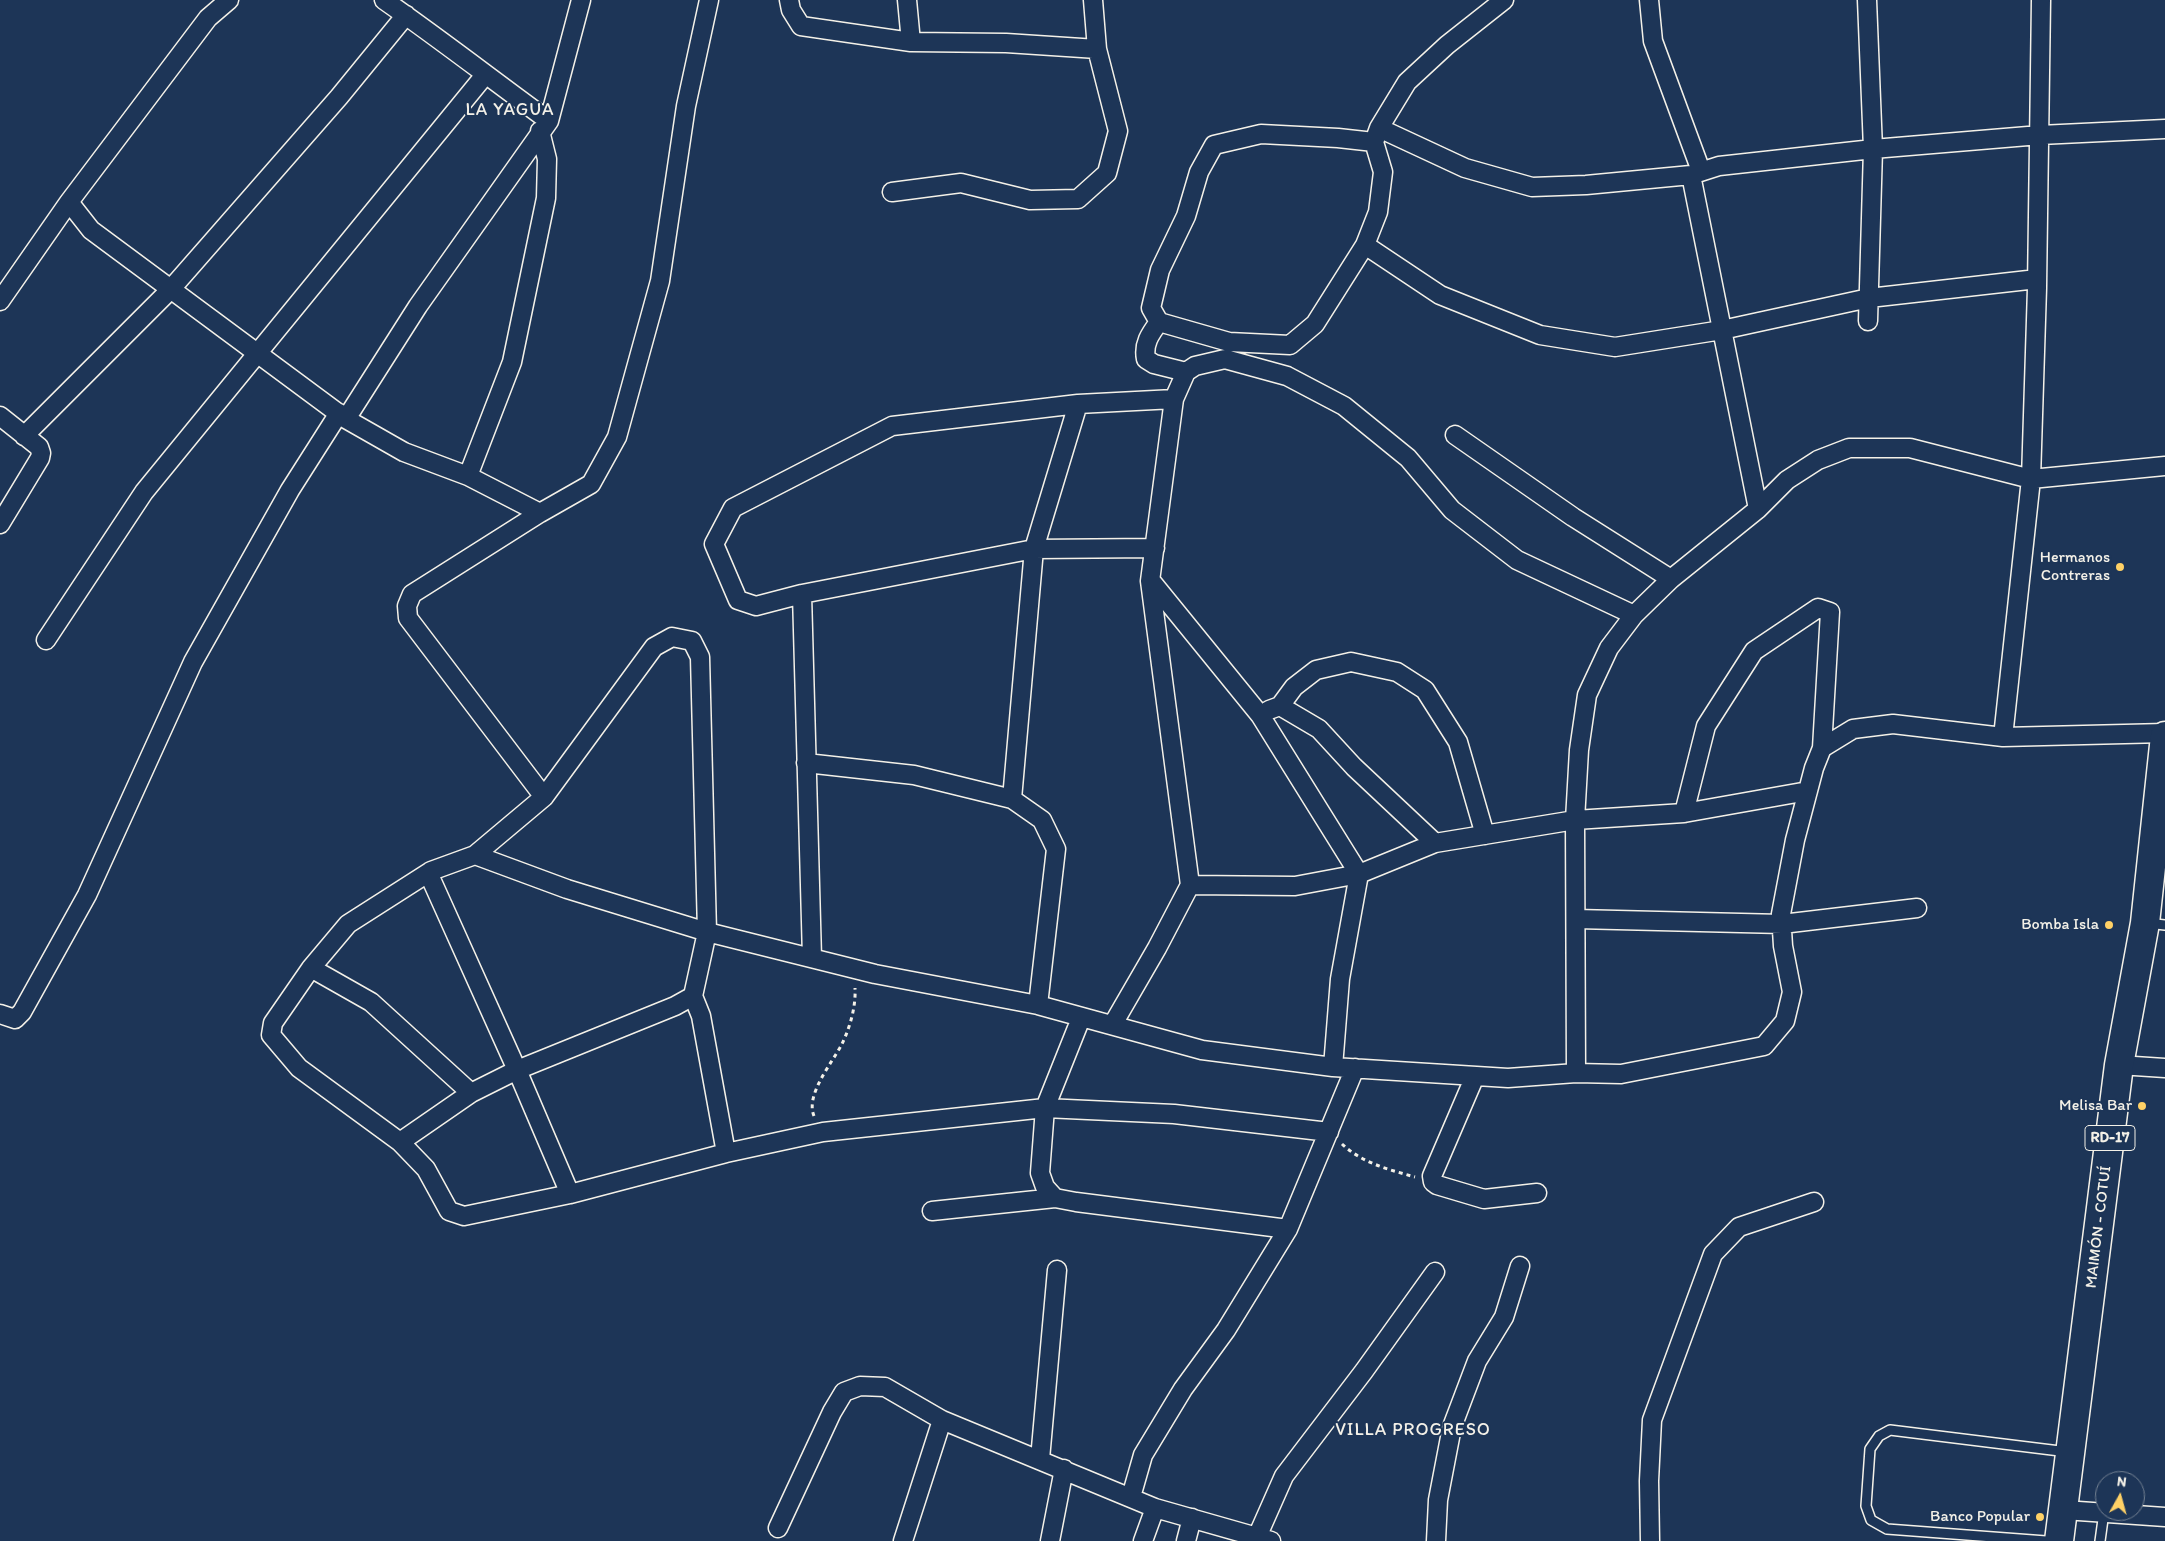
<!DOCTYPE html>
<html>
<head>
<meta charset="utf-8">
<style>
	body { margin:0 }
	#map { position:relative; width:2165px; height:1541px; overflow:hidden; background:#1d3557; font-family:Itim,sans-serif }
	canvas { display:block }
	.north { position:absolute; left:2095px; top:1471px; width:50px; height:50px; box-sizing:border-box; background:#1d3557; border:1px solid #738091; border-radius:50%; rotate:7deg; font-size:14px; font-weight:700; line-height:20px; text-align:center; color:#f4f1e8 }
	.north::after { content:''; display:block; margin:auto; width:18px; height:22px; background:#ffd166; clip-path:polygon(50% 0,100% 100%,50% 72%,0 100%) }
</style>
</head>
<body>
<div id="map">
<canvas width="2165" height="1541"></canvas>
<div class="north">N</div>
</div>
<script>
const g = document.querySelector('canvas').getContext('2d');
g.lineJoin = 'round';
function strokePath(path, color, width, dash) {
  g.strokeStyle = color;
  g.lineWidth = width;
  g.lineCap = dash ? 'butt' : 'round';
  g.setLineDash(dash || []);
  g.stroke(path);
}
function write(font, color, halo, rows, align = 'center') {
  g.font = font + ' Itim,sans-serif';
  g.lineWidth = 4;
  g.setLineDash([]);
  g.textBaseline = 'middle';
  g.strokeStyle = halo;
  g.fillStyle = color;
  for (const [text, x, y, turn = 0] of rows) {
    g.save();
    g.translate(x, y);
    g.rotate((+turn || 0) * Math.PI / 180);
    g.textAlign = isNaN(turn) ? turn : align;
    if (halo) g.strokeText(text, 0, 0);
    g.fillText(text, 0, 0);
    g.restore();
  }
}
const lane = new Path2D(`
	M2147,923l18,2
	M2046,1541l-159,-12 -16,-9 -5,-14 4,-57 9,-13 11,-6 178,22
	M2100,1541l4,-29`);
const street = new Path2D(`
	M384,0c56,39 110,81 165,121
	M789,0l2,10 10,16 110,16 95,1 91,6
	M907,0l4,42
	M1649,0l4,41 48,130
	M1867,0l6,149 -5,172
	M1379,128l86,40 67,19 54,-2 105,-10 28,-9 154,-17 167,-14 125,-6
	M1374,142l-36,-4 -77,-4 -47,11 -15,27 -13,44 -26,54 -9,38 8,14 70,20 61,3 25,-21 50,-79 13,-33 5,-40 -9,-30 5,-14 28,-46 40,-37 57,-45
	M1691,175l67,334
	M892,192l69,-9 69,17 48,-1 29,-26 11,-42 -21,-82 -4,-49
	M69,202l22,28 255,189 58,33 64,24 72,37 51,-29 26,-47 43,-156 26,-175 23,-106
	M1365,245l75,50 100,40 75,12 107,-17 147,-32 168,-19
	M0,301l69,-99 139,-184 21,-18
	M1159,322c-9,12 -16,22 -13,37l8,5 32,8
	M0,416l39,31 2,6 -1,5 -40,66
	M346,419l72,-113 131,-185 32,-121
	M1455,435l118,82 98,62
	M24,436l146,-146 169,-193 67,-82
	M468,476l44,-114 34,-164 1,-39 -7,-28
	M540,513l-128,81 -5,12 1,12 136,179
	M1155,548l-121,1 -232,45 -46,12 -18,-6 -24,-56 19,-36 159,-82 186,-22 96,-5
	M1151,581l109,134 99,159 -19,105 -7,88
	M802,594l10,364
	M46,640l98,-148 341,-417
	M1280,706l14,-19 22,-17 35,-8 46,10 28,18 33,52 27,93
	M1269,710l11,-4 39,23 35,38 81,76
	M2003,737l28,-258 6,-191 4,-288
	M806,763l108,12 98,24 30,21 14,29 -18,156
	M1012,799l22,-250 44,-145
	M1684,813l22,-87 48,-75 64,-43 12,4 -8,136
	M475,855l92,34 140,43 168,42 163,31 164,45 131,17 175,11 68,-5 45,1 143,-28 21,-25 7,-29 -9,-46 -2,-32 14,-74 19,-72 8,-20 31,-19 40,-5 110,13 162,-4
	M1190,885l-40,-304 24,-182 12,-27 9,-6 30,-7 62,17 57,30 64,52 44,52 65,50 117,55
	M1576,919l206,5 135,-16
	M311,968l60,34 100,91
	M0,1014l15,5 7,-7 65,-117 106,-233 97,-172 49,-77
	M1113,1024l44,-76 33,-63 105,1 64,-12 76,-31 140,-23 109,-7 124,-22
	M2119,1065l46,3
	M1576,1073l-1,-253 4,-70 8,-55 22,-47 25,-33 37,-36 87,-70 29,-29 31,-20 31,-12h61l121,31 134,-13
	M1475,1076l-43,100 1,6 4,3 47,14 53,-6
	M400,1142l-101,-74 -28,-33 2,-12 38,-55 37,-44 83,-53
	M726,1153l-25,-137 -8,-20 -18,10 -158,64 -46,23 -71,49 26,27 23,42 15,5 106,-22 156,-41 97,-21 222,-24 129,6 155,18
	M570,1194l-53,-124 -86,-191v-8l44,-16 69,-58 110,-150 18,-10 20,4 8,16 7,275 -14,64
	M1055,1198l-10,-11 -5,-14 5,-65 36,-90
	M932,1211l123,-13 21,4 212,27
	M1040,1459l17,-189
	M1131,1497l12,-42 40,-66 43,-59 62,-101 67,-161
	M2064,1510l101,7
	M778,1528l54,-116 12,-20 16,-6 25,1 57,33 213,88 116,33
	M1257,1537l27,-61 80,-105 71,-99
	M903,1541l39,-121
	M1050,1541l14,-72
	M1143,1541l12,-33
	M1186,1541l6,-23
	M1436,1541l2,-41 14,-73 25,-66 27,-44 16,-51
	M1650,1541l-1,-60 3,-61 61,-166 26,-27 75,-25`);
const primary = new Path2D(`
	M2059,1541l60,-476 26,-142 20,-187`);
strokePath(lane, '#f4f1e8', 12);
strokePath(street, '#f4f1e8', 21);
strokePath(primary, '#f4f1e8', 31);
strokePath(new Path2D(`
	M814,1116c-9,-21 18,-53 28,-72 8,-17 14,-37 13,-56
	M1342,1144c20,19 48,26 73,33`), '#f4f1e8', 3, [4, 4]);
strokePath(lane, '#1d3557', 9);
strokePath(street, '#1d3557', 18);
strokePath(primary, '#1d3557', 28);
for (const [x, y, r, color] of [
	[2120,567,5,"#ffd166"],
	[2109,925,5,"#ffd166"],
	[2142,1106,5,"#ffd166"],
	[2040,1517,5,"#ffd166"]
]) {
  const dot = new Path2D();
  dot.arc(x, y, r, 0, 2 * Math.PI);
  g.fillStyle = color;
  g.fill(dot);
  strokePath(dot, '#1d3557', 2);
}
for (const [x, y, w] of [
	[2110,1138,50]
]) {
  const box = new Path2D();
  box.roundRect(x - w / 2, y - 12.5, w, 25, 4);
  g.fillStyle = '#1d3557';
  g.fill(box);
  strokePath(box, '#f4f1e8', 1);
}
write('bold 15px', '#f4f1e8', null, [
	["RD-17",2110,1138]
]);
write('16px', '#f4f1e8', '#1d3557', [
	["Hermanos",2110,558],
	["Contreras",2110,576],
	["Bomba Isla",2099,925],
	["Melisa Bar",2132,1106],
	["Banco Popular",2030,1517]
], 'right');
write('16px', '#f4f1e8', '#1d3557', [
	["MAIMÓN - COTUÍ",2099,1227,-83]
]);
g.letterSpacing = '1px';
write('18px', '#f4f1e8', '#1d3557', [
	["LA YAGUA",510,110],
	["VILLA PROGRESO",1413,1430]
]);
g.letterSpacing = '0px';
</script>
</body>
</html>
